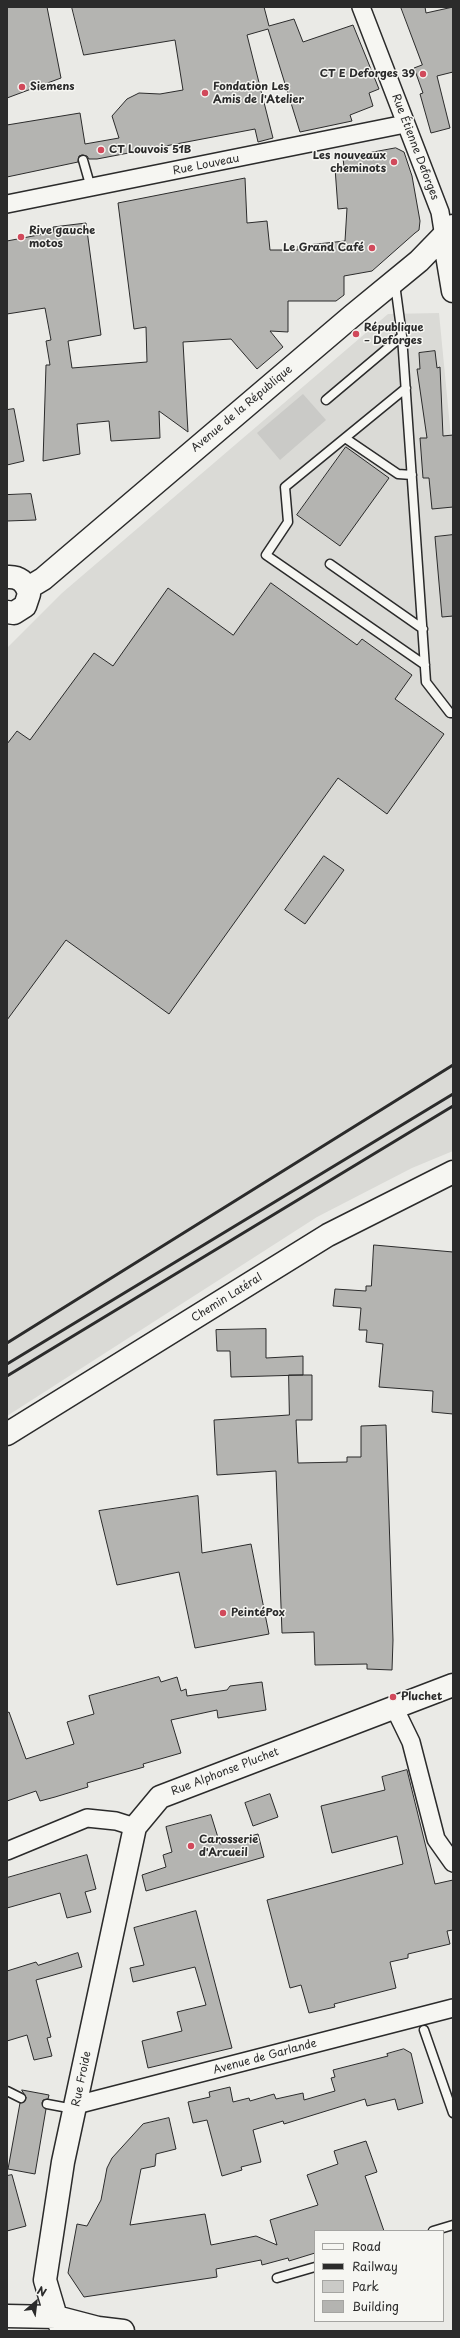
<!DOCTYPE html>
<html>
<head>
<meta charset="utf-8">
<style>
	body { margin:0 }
	#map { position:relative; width:460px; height:2338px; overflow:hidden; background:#eaeae6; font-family:"Playpen Sans",sans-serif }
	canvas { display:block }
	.frame { position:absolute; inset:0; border:8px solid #2b2b2b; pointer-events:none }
	.legend { position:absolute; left:314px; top:2230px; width:130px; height:92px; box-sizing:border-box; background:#f6f6f2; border:1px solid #a5a5a2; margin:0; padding:5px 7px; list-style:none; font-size:12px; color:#2b2b2b }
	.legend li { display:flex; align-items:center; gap:8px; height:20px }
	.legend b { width:20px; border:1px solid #a5a5a2 }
	.north { position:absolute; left:16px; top:2282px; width:40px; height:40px; -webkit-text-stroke:3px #f6f6f2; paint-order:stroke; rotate:28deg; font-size:11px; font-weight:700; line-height:16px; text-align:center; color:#2b2b2b }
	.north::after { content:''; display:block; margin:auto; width:14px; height:18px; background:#2b2b2b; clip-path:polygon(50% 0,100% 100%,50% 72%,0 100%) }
</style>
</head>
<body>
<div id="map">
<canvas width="460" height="2338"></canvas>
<div class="frame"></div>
<ul class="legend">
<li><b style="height:5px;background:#f6f6f2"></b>Road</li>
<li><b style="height:5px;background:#2b2b2b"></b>Railway</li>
<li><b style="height:11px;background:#cacac7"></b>Park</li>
<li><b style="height:11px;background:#b4b4b1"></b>Building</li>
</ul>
<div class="north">N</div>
</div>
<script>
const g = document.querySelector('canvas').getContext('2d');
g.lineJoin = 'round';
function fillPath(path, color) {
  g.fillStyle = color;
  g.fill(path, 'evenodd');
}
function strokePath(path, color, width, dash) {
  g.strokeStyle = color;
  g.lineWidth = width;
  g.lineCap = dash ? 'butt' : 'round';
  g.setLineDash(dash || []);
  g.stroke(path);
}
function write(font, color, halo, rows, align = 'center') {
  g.font = font + ' "Playpen Sans",sans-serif';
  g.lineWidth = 3;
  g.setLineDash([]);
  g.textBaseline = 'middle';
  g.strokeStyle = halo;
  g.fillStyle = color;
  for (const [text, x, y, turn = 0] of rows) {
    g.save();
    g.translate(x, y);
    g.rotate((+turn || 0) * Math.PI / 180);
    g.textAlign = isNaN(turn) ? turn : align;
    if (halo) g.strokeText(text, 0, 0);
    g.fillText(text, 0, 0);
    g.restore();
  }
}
fillPath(new Path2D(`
	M439,313l14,145v693l-41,17 -95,49 -310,199v-768l55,-55 326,-279z`), '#dadad6');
fillPath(new Path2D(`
	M303,394l23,26 -46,40 -23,-27z`), '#cacac7');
const building = new Path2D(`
	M7,7h40l14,71 -54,20z
	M72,7h192l5,19 25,-7 9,23 50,-17 26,64 -10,4 4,13 -23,9 2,6 -52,11 -32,-103 -21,6 26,103 -15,4 -3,-13 -158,30h-8l-2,-3 -5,-1 -3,1 -1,6 -71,15v-52l73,-12 5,31 34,-6 -7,-22 15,-17 12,-6 21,1 23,-4 -8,-50 -91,15z
	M401,7h24l1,6 27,-6v65l-16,4 13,52 -19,5 -11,-39 3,-1 -9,-25 8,-3z
	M396,148l8,4 8,24 8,45 -1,9 -4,3 -43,38 -28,5v19l-8,6h-48v31l-18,-1 13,16 -26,22 -26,-30 -48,3 5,90 -29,-21 1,27 -49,3 -2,-20 -32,3 3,30 -37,7 3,-96h4l-4,-24 5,-1 -6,-32 -38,6v-73l47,-9 -1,-5 33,-4 15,112 -33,6 4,27 75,-6 -1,-35 -12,2 -16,-126 127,-25 2,45 20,-2 3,29h28v-4l47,-5 2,-33 -9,1 -3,-41 9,-1 -1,-9z
	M435,351l2,17 3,-1 3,69 10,-1v72l-21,2 -3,-31h-6l-3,-40h7l-10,-69h3l-1,-16z
	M14,409l10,52 -17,4v-55z
	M346,447l43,31 -49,68 -43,-31z
	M31,494l5,26 -29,1v-26z
	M453,535v81l-11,1 -7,-80z
	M271,583l86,62 5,-6 50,36 -17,24 49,35 -57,80 -49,-36 -169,236 -103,-74 -59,80v-276l10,-13 13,9 64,-87 19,13 55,-78 65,47z
	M324,856l20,14 -39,54 -20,-14z
	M374,1245l79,7v162l-21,-2 1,-21 -54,-4 4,-43 -17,-2 1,-12h-8l2,-22 -28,-2 2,-17 31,2v-5h5z
	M266,1329v29l37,-2v19l-72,2 -1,-26h-13l-1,-21z
	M289,1375h23v45h-16l2,43 49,-1v-5h14v-31l25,-1 7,215 -1,30 -25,-1v-5l-52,1 -1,-33 -32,1 -6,-162 -59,4 -3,-55 75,-5z
	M198,1496l4,57 49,-9 18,90 -74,14 -16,-76 -62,13 -18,-74z
	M159,1677l2,5 16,-5 4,14 5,-2 1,7 40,-6 3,-4 32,-4 4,28 -48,8 -1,-8 -46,10 10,33 -38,11 1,3 -57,16 1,4 -33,10 -15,4 -4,-10 -29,10v-88l2,-1 17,47 48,-15 -7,-22 27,-8 -5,-18z
	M407,1770l28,114 18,-4v50l-6,1 3,13 -42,10v4l-18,4 6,26 -62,16 1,3 -26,6 -8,-28 -11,3 -23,-88 136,-36 -6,-28 -65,17 -11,-47 64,-16 -3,-13z
	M270,1794l8,23 -25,9 -8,-23z
	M211,1815l9,29 38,-10 6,23 -118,34 -4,-16 24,-8 -3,-12 9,-3 -6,-25z
	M87,1855l9,34 -11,3 6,20 -24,6 -7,-25 -53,15v-30z
	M196,1911l36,137 -84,20 -6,-27 40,-10 -5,-19 29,-7 -11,-38 -62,15 -3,-14 14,-3 -10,-37z
	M78,1953l4,14 -46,13 15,57 -4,1 5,18 -18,4 -7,-25 -20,6v-70l29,-9 2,3z
	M404,2049l7,4 12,50 -25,7 -3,-11 -28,7 -2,-7 -81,25 -1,-3 -30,9 8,32 -20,5 1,3 -20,6 -15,-56 -14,3 -5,-21 22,-5 -1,-5 21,-5 3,15 16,-4 1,3 24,-7 2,5 27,-6 1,7 31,-9 -4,-13 4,-1 -2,-7 55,-14 -1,-2z
	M22,2090l27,5 -1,4 -5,1 -1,3 4,6 -11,65 -27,-5 12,-66 4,-1 2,-4z
	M169,2118l7,31 -20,5 -1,12 -14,3 -11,56 75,-11 6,31 45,-9 21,9 -7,-25 48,-15 -11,-30 31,-11 -4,-13 32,-10 11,31 -12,4 19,55h-69v22l-26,8 -1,-3 -26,7 -1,-5 -45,9 1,8 -133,20 -16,-24 9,-49 10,2 14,-26 6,-32 5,-10 31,-34z
	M12,2175l14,51 -19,5v-55z`);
fillPath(building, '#b4b4b1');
strokePath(building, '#2b2b2b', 1);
const lane = new Path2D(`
	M83,160l8,28
	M395,284l7,52 24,346 24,31h3
	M406,388l-121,99 3,35 -22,33 159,110
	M326,400l76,-64
	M345,438l53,36 14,1
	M330,564l93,65
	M424,2030l29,83
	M7,2091l14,7
	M47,2104l27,5
	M433,2231l20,-6
	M277,2278l38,-11`);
const street = new Path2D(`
	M361,7l79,205 4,25
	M7,204l398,-80
	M394,1707l17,35 25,97 17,24
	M7,1851l80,-33 29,3 19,6
	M76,2105l377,-97`);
const secondary = new Path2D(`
	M444,237l9,54
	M7,577c12,-1 19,5 22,17l-4,12 -11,7 -7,-1
	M28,588l15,-9 309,-263 67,-55 34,-35
	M7,1434l321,-199 125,-63
	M7,2316l49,1 42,11 25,3
	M63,2331l-7,-14 -11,-37 18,-118 72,-335 25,-30 293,-112`);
strokePath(lane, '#2b2b2b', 11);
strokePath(street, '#2b2b2b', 20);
strokePath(secondary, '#2b2b2b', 25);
strokePath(lane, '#f6f6f2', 8);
strokePath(street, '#f6f6f2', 17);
strokePath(secondary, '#f6f6f2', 22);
strokePath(new Path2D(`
	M7,1343l446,-278
	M7,1364l446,-270
	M7,1376l446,-270`), '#2b2b2b', 3);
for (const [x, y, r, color] of [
	[423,74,4,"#d1495b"],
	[22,87,4,"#d1495b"],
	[205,93,4,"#d1495b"],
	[101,150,4,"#d1495b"],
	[394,162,4,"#d1495b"],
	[21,237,4,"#d1495b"],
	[372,248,4,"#d1495b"],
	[356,334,4,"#d1495b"],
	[223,1613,4,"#d1495b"],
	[393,1697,4,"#d1495b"],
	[191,1846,4,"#d1495b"]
]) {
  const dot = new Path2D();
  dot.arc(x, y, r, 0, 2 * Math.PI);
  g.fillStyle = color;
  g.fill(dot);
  strokePath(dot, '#f6f6f2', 1.5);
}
write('bold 11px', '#2b2b2b', '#f6f6f2', [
	["CT E Deforges 39",415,74,"right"],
	["Siemens",30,87],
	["Fondation Les",213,87],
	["Amis de l'Atelier",213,100],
	["CT Louvois 51B",109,150],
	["Les nouveaux",386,156,"right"],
	["cheminots",386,169,"right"],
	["Rive gauche",29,231],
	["motos",29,244],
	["Le Grand Café",364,248,"right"],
	["République",364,328],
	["– Deforges",364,341],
	["PeintéPox",231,1613],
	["Pluchet",401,1697],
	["Carosserie",199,1840],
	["d'Arcueil",199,1853]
], 'left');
write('11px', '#2b2b2b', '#f6f6f2', [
	["Rue Étienne Deforges",415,147,69],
	["Rue Louveau",206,165,-11],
	["Avenue de la République",242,409,-40],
	["Chemin Latéral",227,1298,-32],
	["Rue Alphonse Pluchet",225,1772,-21],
	["Avenue de Garlande",265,2057,-15],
	["Rue Froide",82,2079,-78]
]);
</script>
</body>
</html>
